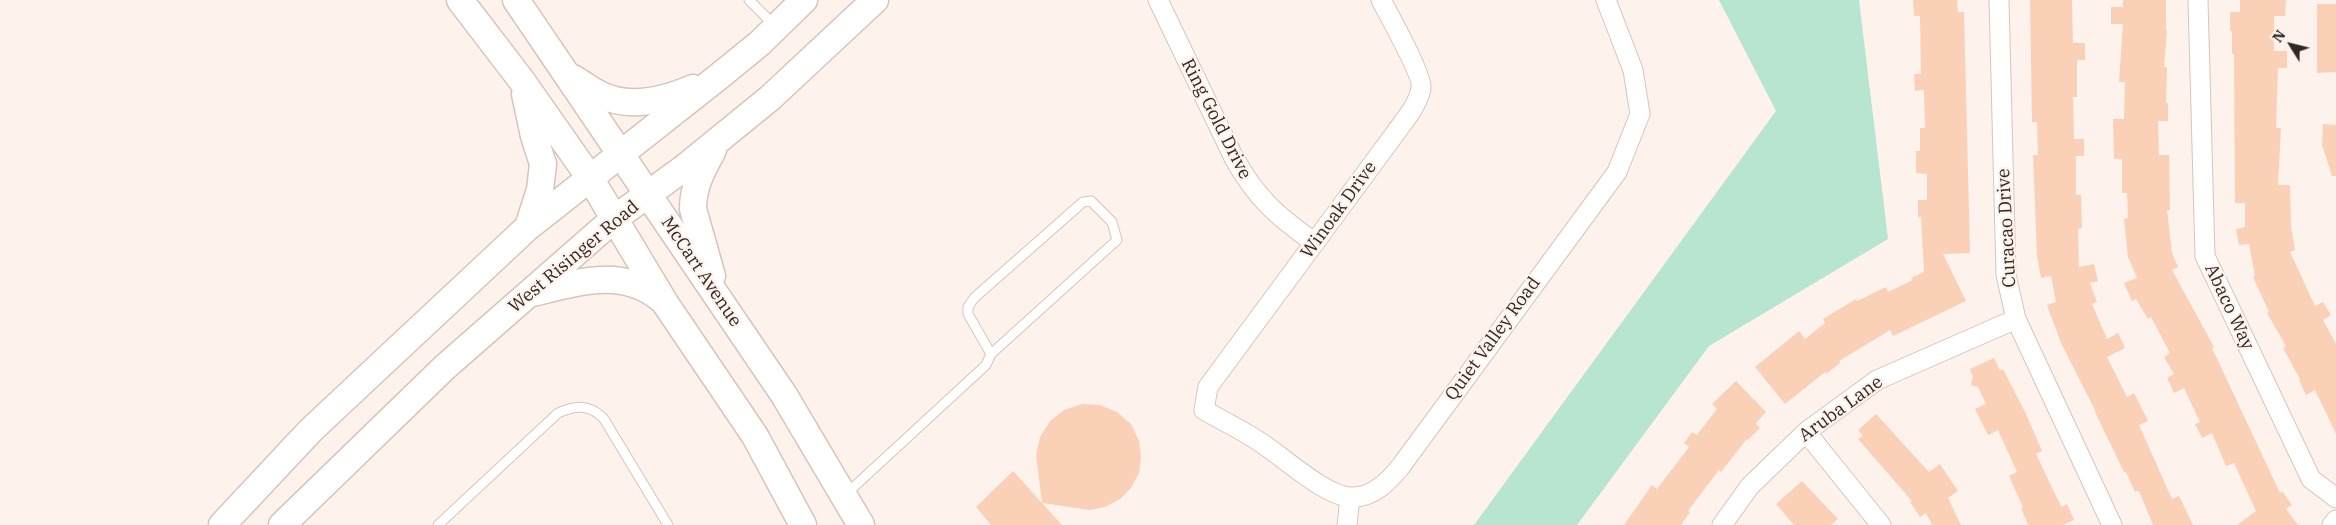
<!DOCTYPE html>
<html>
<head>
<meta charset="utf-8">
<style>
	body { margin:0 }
	#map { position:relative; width:2336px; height:525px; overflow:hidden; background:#fdf2ec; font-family:"IBM Plex Serif",serif }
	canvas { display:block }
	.north { position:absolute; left:2266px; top:20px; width:50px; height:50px; -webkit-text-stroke:4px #fdf2ec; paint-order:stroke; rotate:306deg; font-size:14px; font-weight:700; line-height:20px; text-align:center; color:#2f2824 }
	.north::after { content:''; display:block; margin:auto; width:18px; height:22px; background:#2f2824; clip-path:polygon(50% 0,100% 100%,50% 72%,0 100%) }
</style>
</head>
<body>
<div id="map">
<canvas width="2336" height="525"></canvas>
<div class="north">N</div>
</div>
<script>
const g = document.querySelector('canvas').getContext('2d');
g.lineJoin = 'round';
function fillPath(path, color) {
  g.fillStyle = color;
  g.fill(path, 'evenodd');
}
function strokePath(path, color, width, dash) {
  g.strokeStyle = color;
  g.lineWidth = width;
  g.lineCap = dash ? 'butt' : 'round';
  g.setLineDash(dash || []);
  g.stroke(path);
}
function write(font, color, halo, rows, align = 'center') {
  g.font = font + ' "IBM Plex Serif",serif';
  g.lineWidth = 4.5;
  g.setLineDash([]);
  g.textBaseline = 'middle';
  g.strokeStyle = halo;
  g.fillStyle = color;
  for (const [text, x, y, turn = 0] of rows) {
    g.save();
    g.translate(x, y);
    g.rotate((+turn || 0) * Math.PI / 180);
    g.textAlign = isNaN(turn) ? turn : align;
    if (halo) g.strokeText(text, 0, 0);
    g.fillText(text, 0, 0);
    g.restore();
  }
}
fillPath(new Path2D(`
	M1719,0h140l29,239 -179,107 -132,179h-103l302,-414z`), '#b7e5cf');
fillPath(new Path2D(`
	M1913,0h44l1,12h6l6,241 -27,1 23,47 -73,35 -3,-6 -51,31 1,2 -14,11 -1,-2 -40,32 -30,-37 44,-36 6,8 20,-16 -2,-4 33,-20 1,2 29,-14 2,5 25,-12 -2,-2 13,-6 -3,-55h-3v-17h9v-26l-11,-1v-22h4v-23h5l-1,-38 -9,1 -1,-17h7l-1,-58h-6z
	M2030,0h42l1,43h12v17h-8v37h-4l1,42h10v17h-8v39h5l1,33 -4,1 1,38 15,-3 4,17 -8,2 7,19 -5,2 15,35 11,-6 7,15 -18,9 20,40 7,-4 14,28 -9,4 33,74 7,-3 14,29h-40l-14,-34 -4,1 -9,-20h-2l-29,-60h1l-35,-69 -14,-38 9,-3 -5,-26 -10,2 -4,-22 -4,-101h5l-1,-33h-5z
	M2123,0h43v30h1l-3,37h3l-1,36h2v18h-10l1,34h10l1,55h-3l5,43 6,14 -6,3 42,77 -2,1 68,145 2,-2 10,14 -6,4 12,16h-61l19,-14 -22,-48 -8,3 -14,-33 -10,5 -7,-14 5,-2 -16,-34 -10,5 -7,-15 7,-4 -10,-17 6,-4 -19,-36 -3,2 -12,-20 -4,2 -8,-18 13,-5 -9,-21 -4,-38 4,-1 -1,-25h-5v-34h-8l-1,-40h11l1,-37h-6l4,-58h-12v-17h12z
	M2240,0h46l-1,16h-11v35h13v17h-9l-2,60h5l-3,57h12l1,41 4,24 -5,2 25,54 8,-4 8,13 -8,5 13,24v90l-21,-44 -9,5 -7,-15 1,-1 -17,-31 3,-2 -19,-33 2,-1 -16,-35 2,-1 -6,-32 -10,1 -3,-16 9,-2v-24h-10l-1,-149h-2v-23h-2v-19h10z
	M2317,4h19v68l-19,1z
	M2323,124l13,1v51h-4l-10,-31z
	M1994,358l6,13 3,-2 23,45 16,37 -6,3 21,44 5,9 5,-3 7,16 -11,5h-35l-7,-17 2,-1 -14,-31 8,-4 -19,-42 -10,5 -13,-26 11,-5 -8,-17 -7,-2 2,-8 -3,-8z
	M1736,381l30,31 -10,11 4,5 -12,12 -1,-1 -26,33 -2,-2 -31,41 2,1 -9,13h-57l28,-40 5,4 32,-42 -5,-4 8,-11 5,3 20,-26 -5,-5z
	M1082,404l18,1 17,7 14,12 8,17 2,16 -2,16 -8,15 -11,11 -15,8 -16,3 -47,-7 20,22h-71l-15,-18 37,-36 29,32 -6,-48 4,-18 10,-16 14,-11z
	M1876,414l53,58 11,-8 18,27 -10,7 13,27h-29l-6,-12 -6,4 -10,-15 2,-1 -54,-62 5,-3 -5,-6z
	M1802,481l36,38 -7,6h-37l-18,-21z`), '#fad0b7');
const lane = new Path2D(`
	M749,0l25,25
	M845,495l141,-130 5,-11 -23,-40v-7l6,-9 109,-96 8,-1 21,21 5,18 -126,114
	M438,525l120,-112c18,-8 32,-9 46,6l64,106`);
const street = new Path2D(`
	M1158,0l76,158c23,41 43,58 81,85
	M1381,0c8,15 42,76 40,88 -2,16 -18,34 -27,47l-186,252 -4,23c19,11 38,20 56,32 22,14 66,55 91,55 22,1 38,-16 50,-31l216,-294 23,-58 -7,-44 -27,-70
	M1999,0l7,275 10,44 96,206
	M2198,0l7,256 106,223 25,19
	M1806,432l75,93
	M1347,525l3,-27
	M1722,525l28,-39 56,-54 71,-52 139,-61
	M2332,525l4,-5`);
const secondary = new Path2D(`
	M460,0l62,81 68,97 75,125 90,133 48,89
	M516,0l268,395 77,130
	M573,78c9,5 17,12 26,16 30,16 66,6 94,-6
	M525,94l9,42 9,28 -3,26 -12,37
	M712,276l-19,-67c0,-23 9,-39 20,-59
	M533,293c44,-11 91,-26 129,7
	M222,525l89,-95 217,-203 189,-149 43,-35 44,-43
	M282,525l163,-158 169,-148 70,-51 86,-70 105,-98`);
strokePath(lane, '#d7c5ba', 11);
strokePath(street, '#d7c5ba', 21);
strokePath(secondary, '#d7c5ba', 29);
strokePath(lane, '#fff', 9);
strokePath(street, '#fff', 19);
strokePath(secondary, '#fff', 26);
write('18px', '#2f2824', '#fdf2ec', [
	["Ring Gold Drive",1216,119,63],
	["Winoak Drive",1339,210,-54],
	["Curacao Drive",2007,228,-93],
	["West Risinger Road",574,257,-40],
	["McCart Avenue",701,272,56],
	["Abaco Way",2229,307,65],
	["Quiet Valley Road",1493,339,-54],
	["Aruba Lane",1841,409,-36]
]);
</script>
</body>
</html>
